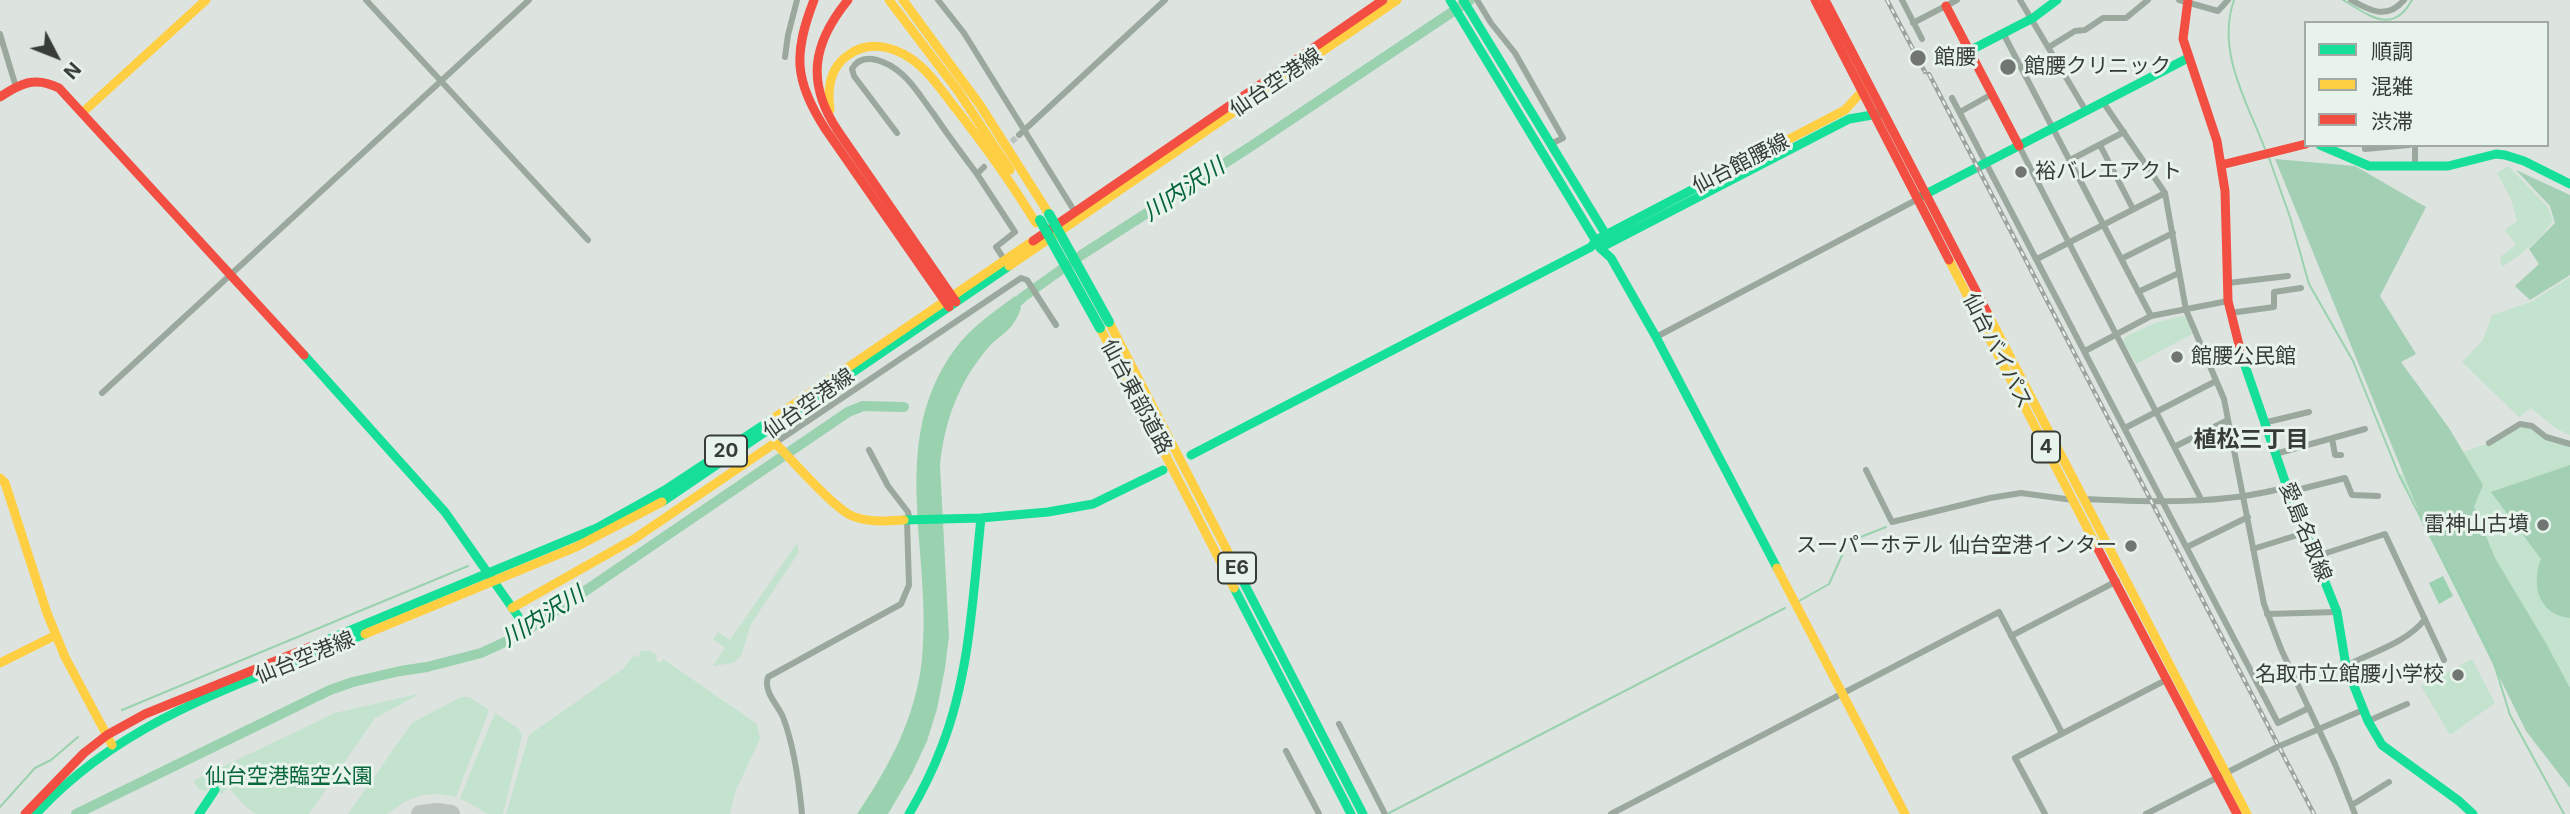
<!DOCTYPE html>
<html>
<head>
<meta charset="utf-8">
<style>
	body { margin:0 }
	#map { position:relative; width:2570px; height:814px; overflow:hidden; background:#dde3df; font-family:Inter,"Noto Sans JP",sans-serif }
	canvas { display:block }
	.legend { position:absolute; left:2304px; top:21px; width:245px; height:126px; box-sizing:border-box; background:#e7f3eb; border:2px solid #a1aaa4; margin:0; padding:9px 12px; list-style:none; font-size:21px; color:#373c39 }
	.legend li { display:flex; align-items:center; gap:14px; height:35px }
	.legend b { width:35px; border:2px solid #a1aaa4 }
	.north { position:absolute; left:21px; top:21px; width:70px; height:70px; -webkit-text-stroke:5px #e7f3eb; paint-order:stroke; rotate:132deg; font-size:19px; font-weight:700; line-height:28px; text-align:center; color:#373c39 }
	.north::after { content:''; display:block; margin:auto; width:24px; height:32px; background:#373c39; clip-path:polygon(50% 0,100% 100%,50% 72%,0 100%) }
</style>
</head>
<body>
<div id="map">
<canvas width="2570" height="814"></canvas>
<ul class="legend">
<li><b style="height:9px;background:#16e098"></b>順調</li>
<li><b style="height:9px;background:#ffcf43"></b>混雑</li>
<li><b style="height:9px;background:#f24e42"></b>渋滞</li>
</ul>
<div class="north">N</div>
</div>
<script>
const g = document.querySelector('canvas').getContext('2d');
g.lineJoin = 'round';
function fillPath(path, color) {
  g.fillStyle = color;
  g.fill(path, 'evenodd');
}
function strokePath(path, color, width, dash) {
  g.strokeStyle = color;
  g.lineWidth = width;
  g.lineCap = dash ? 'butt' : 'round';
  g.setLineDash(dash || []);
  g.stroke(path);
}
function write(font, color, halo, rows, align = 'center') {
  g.font = font + ' Inter,"Noto Sans JP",sans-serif';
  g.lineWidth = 6;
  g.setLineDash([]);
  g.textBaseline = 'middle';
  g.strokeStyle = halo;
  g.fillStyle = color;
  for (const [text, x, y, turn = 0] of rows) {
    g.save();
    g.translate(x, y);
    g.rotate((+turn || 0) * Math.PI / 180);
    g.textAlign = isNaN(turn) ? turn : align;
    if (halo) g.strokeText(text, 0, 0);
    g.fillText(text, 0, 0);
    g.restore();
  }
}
fillPath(new Path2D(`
	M2508,166l39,40 6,14c-12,19 -32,35 -51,47l-2,-10 16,-12 -11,-15 12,-9 -6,-22 -14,-26z
	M2570,277v158l-13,-6 -26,-21 -12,9 -57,-55 21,-22 9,-25 39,-13z
	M2183,316l4,2 5,16 -56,30 -13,-23 2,-4 32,-15z
	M2520,424l50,21v328l-171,-298 90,-32z
	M797,543l2,9 -48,72 -10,32 -8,7 -20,3 12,-18 -12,-9 5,-7 12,8z
	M640,651h9l8,4 -1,5 4,3 3,-4 94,65 3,15 -25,53 -5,22h-224l23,-79 94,-66 11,-14 5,3z
	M2472,659l23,44 -45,32 -29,-49z
	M417,694l-1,2 -41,22 -66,96h-53l-11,-8 -17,-19 -6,7 -10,-7 -7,4 -5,-1 -7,-9 142,-68z
	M461,697h8l20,13 -33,87 -18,-3 -17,1 -17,7 -17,12h-39l64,-91z
	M495,713l24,16 3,7 -19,78h-15l-28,-16z`), '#c3e3ce');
fillPath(new Path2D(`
	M2275,159l80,7 71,41 -46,89 36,58 -15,8 48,66 34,57 -9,22 21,51 52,87 23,43v100l-44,-57 -101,-204z
	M2516,170l54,25v80l-40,25 -15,-14 24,-22 -10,-15 26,-26 -5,-17z
	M2570,465v153c-32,-3 -39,-34 -29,-59l-50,-67z`), '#a3d0b4');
fillPath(new Path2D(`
	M1015,296l6,12c-9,25 -18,23 -34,41 -29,35 -42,71 -47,116l9,171 -4,32 -8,41 -10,32 -15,32 -24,41h-31c32,-47 59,-97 65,-155 11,-106 -36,-216 33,-310 16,-22 39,-37 60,-53z
	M2443,576l10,20 -14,8 -10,-21z`), '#9ad2af');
strokePath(new Path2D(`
	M2234,0c-18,51 13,102 31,149
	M2343,0c26,15 49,36 69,0
	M2269,158l21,59 19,67 44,77 46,114 93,182 18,58 54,99
	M1799,601l30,-17 19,-42 38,-15
	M122,710l346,-144
	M0,807l35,-39 16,-8 27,-23
	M1389,813l396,-205`), '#9ad2af', 2);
strokePath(new Path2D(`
	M1009,310l14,-13 60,-43 170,-109 217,-145
	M76,814l254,-124 23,-8 47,-11 27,-4 54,-14 35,-16 25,-16 307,-209 15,-6 41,1`), '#9ad2af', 10);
strokePath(new Path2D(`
	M420,814l17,-2 14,2`), '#bcc4be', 18);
strokePath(new Path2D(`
	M1005,148l14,-13`), '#bcc2be', 6, [6, 3]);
strokePath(new Path2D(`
	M366,0l222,240
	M938,0l26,33 111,179
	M1477,0l14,23 24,30 48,85 -12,6
	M1902,0l20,39
	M2020,0l66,111
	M2179,0l39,11 10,-11
	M2351,0c19,11 36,20 53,0
	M1913,23l44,-23
	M2003,33l148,283
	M0,34l16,53
	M2049,47l26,-16 10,-1 18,-12h23l22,-18
	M785,57l3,-22 9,-35
	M1952,98l326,625 31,-15
	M2103,102l62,91 21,117 38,89 40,205 17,45 54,115 20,50
	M1960,112l32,-18
	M897,133l-43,-57 -2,-7c11,-20 38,-6 51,6 12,11 20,25 30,38 14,21 29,41 44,61l7,-7
	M1019,135l146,-135
	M2100,145l33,64
	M2365,145v4l44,-4
	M2019,146l182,353
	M2070,160l54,-28
	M2415,166v-21
	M977,174l38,58 -19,15 8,12
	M2037,259l128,-66
	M2121,259l52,-26
	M2228,283l60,-7
	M2138,292l41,-19
	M2230,313l44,-6v-15l27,-4
	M1656,337l262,-138
	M2085,351l66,-35 77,-15
	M102,393l427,-393
	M2263,423l46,-11
	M2125,428l91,-47
	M2332,438l3,17h6
	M775,443l246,-165 6,2 29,45
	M2489,443l31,-19 12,2 14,11 24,7
	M2176,446l52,-26
	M869,450l19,36 20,26 2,9
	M2275,454l90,-25
	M1866,470l26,52 98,-24 31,-5 52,7
	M2289,492l56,-14 7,17 26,1
	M2084,499c65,3 139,6 203,-12
	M2187,547l61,-30
	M2253,549l51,-16
	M2314,557l71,-23 59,126
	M2267,614l70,-2
	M2011,636l106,-55
	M2346,666c26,-14 61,-23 79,-47
	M2368,721l39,-17
	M1339,724l46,90
	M1286,751l33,63
	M2352,805l37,-23
	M802,814c-3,-32 -8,-68 -19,-97 -6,-13 -20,-26 -15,-40l133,-73 8,-19 -2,-64
	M1611,814l388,-202 63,121
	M2045,814l-30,-56 151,-78
	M2146,814l129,-66 88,-38`), '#9aa89e', 6);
strokePath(new Path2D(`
	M1450,0l150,248 11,10 45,79 121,231
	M1463,0l145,238
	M1969,51l64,-33 24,-18
	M2320,145l49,21h79l48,-12 9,1 19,6 46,23
	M1922,196l266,-138
	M1600,248l249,-129 29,-5
	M304,355l141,157 73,104
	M2242,357l45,130 50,125 9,54 22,55 14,24 77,56 14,13
	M1191,455l400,-208 5,-7 151,-79
	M662,502l347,-236
	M904,520l77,-2 67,-6 45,-8 70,-34
	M1230,556l133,258
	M1234,588l117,226
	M315,645l282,-117 68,-38 106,-70
	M36,814c88,-97 211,-132 329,-180
	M199,814l16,-24
	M909,814c13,-22 24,-44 33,-68 28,-72 31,-152 39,-228`), '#16e098', 9);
strokePath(new Path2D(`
	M889,0l69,91 52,79
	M903,0l77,105 69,109
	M830,110c-3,-22 0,-44 20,-56 19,-13 42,-8 60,4 18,12 30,30 43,47 30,38 58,77 83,118
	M82,113l124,-113
	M1747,161l98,-51 21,-23
	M1949,260l149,289
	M1009,266l388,-266
	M1987,312l260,502
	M1109,322l121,234
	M1100,328l134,260
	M771,420l262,-179
	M0,478l5,5 42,130 18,44 47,88
	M1777,568l128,246
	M512,608l122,-69 141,-96c18,18 55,61 75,72 17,8 37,6 54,5
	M365,634l211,-87 86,-45
	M0,663l56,-28`), '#ffcf43', 9);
strokePath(new Path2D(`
	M814,0c-21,54 -20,81 12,130l123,177
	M848,0c-36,44 -42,83 -10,131l118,171
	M1815,0l134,260
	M1825,0l162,312
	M2188,0l-5,39 34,102 8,50 3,110 14,56
	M1946,6l73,140
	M0,97c21,-14 35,-21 59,-9l245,267
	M2221,165l85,-21
	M1033,241l350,-241
	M2098,549l139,265
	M25,814l59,-61 23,-18 38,-21 170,-69`), '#f24e42', 9);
const rail = new Path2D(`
	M1887,0l38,72
	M1929,74l385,740`);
strokePath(rail, '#9ca49e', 4.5);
strokePath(rail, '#e7f3eb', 2, [5]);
strokePath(new Path2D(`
	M1049,214l60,108
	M1040,220l60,108`), '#16e098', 10);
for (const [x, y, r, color] of [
	[1918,58,9,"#717673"],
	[2008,67,9,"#717673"],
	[2021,172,7,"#717673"],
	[2177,357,7,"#717673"],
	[2543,525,7,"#717673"],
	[2131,546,7,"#717673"],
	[2458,675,7,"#717673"]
]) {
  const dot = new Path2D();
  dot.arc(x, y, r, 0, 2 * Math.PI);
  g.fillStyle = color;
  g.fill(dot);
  strokePath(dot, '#e7f3eb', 2.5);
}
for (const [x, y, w] of [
	[2046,447,28],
	[726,451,42],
	[1237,568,38]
]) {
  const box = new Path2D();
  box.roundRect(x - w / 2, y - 15.5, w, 31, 5);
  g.fillStyle = '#e7f3eb';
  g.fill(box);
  strokePath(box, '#373c39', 2);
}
write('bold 19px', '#373c39', null, [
	["4",2046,447],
	["20",726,451],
	["E6",1237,568]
]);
write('21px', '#373c39', '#e7f3eb', [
	["館腰",1934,58],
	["館腰クリニック",2024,67],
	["裕バレエアクト",2035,172],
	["館腰公民館",2191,357],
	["雷神山古墳",2529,525,"right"],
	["スーパーホテル 仙台空港インター",2117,546,"right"],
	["名取市立館腰小学校",2444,675,"right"]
], 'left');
write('21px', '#373c39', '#e7f3eb', [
	["仙台空港線",1276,83,-34],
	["仙台館腰線",1741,164,-27],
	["仙台バイパス",1997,351,63],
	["仙台東部道路",1136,397,62],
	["仙台空港線",809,404,-35],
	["愛島名取線",2305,532,68],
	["仙台空港線",305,658,-22]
]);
write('21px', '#08663b', '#e7f3eb', [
	["仙台空港臨空公園",289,777]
]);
write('italic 23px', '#026338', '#e7f3eb', [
	["川内沢川",1184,190,-34],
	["川内沢川",543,617,-32]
]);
write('bold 23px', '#373c39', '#e7f3eb', [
	["植松三丁目",2251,440]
]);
</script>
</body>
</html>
